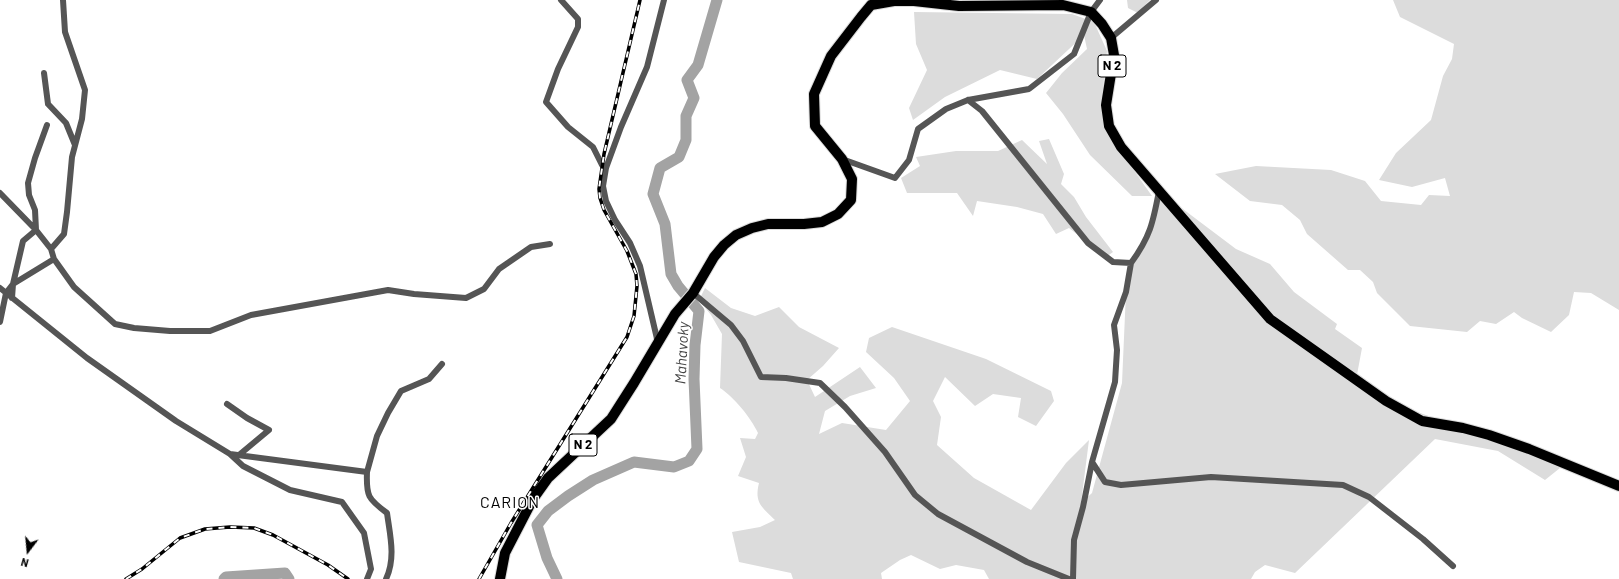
<!DOCTYPE html>
<html>
<head>
<meta charset="utf-8">
<style>
	body { margin:0 }
	#map { position:relative; width:1619px; height:579px; overflow:hidden; background:#fff; font-family:Barlow,sans-serif }
	canvas { display:block }
	.north { position:absolute; left:8px; top:531px; width:40px; height:40px; -webkit-text-stroke:3px #fff; paint-order:stroke; rotate:196deg; font-size:11px; font-weight:700; line-height:16px; text-align:center; color:#000 }
	.north::after { content:''; display:block; margin:auto; width:14px; height:18px; background:#000; clip-path:polygon(50% 0,100% 100%,50% 72%,0 100%) }
</style>
</head>
<body>
<div id="map">
<canvas width="1619" height="579"></canvas>
<div class="north">N</div>
</div>
<script>
const g = document.querySelector('canvas').getContext('2d');
g.lineJoin = 'round';
function fillPath(path, color) {
  g.fillStyle = color;
  g.fill(path, 'evenodd');
}
function strokePath(path, color, width, dash) {
  g.strokeStyle = color;
  g.lineWidth = width;
  g.lineCap = dash ? 'butt' : 'round';
  g.setLineDash(dash || []);
  g.stroke(path);
}
function write(font, color, halo, rows, align = 'center') {
  g.font = font + ' Barlow,sans-serif';
  g.lineWidth = 3;
  g.setLineDash([]);
  g.textBaseline = 'middle';
  g.strokeStyle = halo;
  g.fillStyle = color;
  for (const [text, x, y, turn = 0] of rows) {
    g.save();
    g.translate(x, y);
    g.rotate((+turn || 0) * Math.PI / 180);
    g.textAlign = isNaN(turn) ? turn : align;
    if (halo) g.strokeText(text, 0, 0);
    g.fillText(text, 0, 0);
    g.restore();
  }
}
fillPath(new Path2D(`
	M1127,0h23l-12,13 -10,-5z
	M1393,0h226v310l-28,-17 -17,-1 -5,23 -18,17 -29,-14 -8,-6 -18,12 -16,-3 -13,11 -57,-6 -33,-33 -4,-11 -13,-12h-12l-41,-36 -7,-14 -18,-15 -32,-4 -35,-27 41,-8 75,4 34,11 16,20 40,4 8,-10 21,1 -5,-18 -33,9 -33,-7 17,-27 35,-33 12,-44 9,-17 2,-15 -54,-27z
	M914,12l158,2 22,8 13,29 -6,56 5,24 46,65h-20l-42,-41 -27,-41 -17,-21 16,-20 25,-24 -3,-14 -47,44 -37,-9 -55,27 -32,23 -4,-12 18,-38 -11,-26z
	M1049,139l15,35 -3,10 13,13 12,20 27,35 -7,5 -37,-29 -13,6 -13,-20 -26,-7 -40,-6 -4,15 -16,-23h-50l-6,-15 19,-12 -4,-9 40,-6h42l24,-11 25,24 -8,-23z
	M1159,191l77,58 34,15 24,28 43,32 -2,5 27,19 -6,32 30,21 179,63 -20,16 -47,-29 -63,-12 -140,134 -30,-8 -10,7 -4,7h-262l-5,-9 -28,-5 -16,4 -29,-14 -11,5 -19,13 1,6h-89l-2,-6 -52,-11 -7,-30 28,-5 15,-7c-13,-13 -21,-17 -16,-37l-21,-7 8,-19 -6,-19 15,1 3,-6c-7,-15 -24,-36 -38,-45l2,-54 -11,-19 -12,-15 6,-12 26,20 24,8 24,-9 20,20 40,21 -16,18 -16,14 8,17 45,-30 16,21 -26,8 -25,15 -6,23 23,-11 44,7 24,-29 -16,-23 -28,-26 3,-14 23,-11 94,32 65,32 3,10 -18,25 -18,-9 3,-19 -28,-4 -18,12 -30,-29 -12,24 8,16 -4,28 37,33 57,32 35,-47 23,-23 -8,63 11,-10 30,-110 4,-91 5,-29 23,-41z`), '#dcdcdc');
strokePath(new Path2D(`
	M224,579l2,-2 59,-4 4,6
	M557,579l-10,-21 -10,-33 11,-14 20,-15 25,-16 41,-18 40,5 15,-6 8,-12 -3,-70 1,-34 4,-34 -21,-25 -7,-12 -6,-50 -12,-30 7,-26 19,-11 7,-17v-24l8,-18 -7,-18 11,-15 19,-65`), '#a3a3a3', 11);
const primary = new Path2D(`
	M500,579l5,-26 28,-54 15,-21 63,-59 23,-36 41,-69 18,-21 21,-36 10,-12 12,-10 16,-7 16,-4h36l18,-2 16,-8 13,-14 1,-21 -10,-20 -27,-33 -1,-32 17,-38 30,-39 10,-12 23,-4h20l45,5 104,-1 28,7 11,12 9,14 3,17 -8,50 3,21 12,21 149,172 116,82 36,20 41,7 26,7 40,14 90,37`);
strokePath(primary, '#dbdbdb', 12);
strokePath(new Path2D(`
	M561,0l17,19v8l-20,42 -12,33 22,25 25,20 9,18 4,3
	M1111,38l45,-38
	M44,73l4,31 18,19 9,22
	M968,100l14,11 106,132 25,19 18,1c19,-26 22,-40 28,-72
	M842,159l53,19 14,-18 9,-31 28,-20 22,-9 61,-11 45,-35 17,-42 9,-12
	M0,193l36,37 15,19
	M54,259l-3,-10 13,-15 3,-22 5,-55 10,-38 3,-29 -20,-58 -2,-32
	M1131,263l-5,29 -12,33 3,25 -2,32 -23,80 13,20 16,3 90,-8 132,8 26,12 54,42 30,27
	M0,288l87,70 89,63 54,33 13,12 47,24 52,12 22,31 7,36 -4,10
	M693,293l38,32 12,16 18,36 25,1 34,5 25,24 40,45 30,43 23,19 89,48 42,17
	M12,298l1,-14 10,-43 13,-11 -1,-20 -6,-15 -1,-12 7,-25 12,-33
	M0,322l6,-29 7,-9 41,-25 20,28 41,37 19,4 36,3h40l41,-16 137,-25 26,4 52,4 18,-9 15,-20 32,-22 19,-3
	M658,343l-18,-77 -10,-23 -15,-23 -9,-19 -3,-15 3,-18 15,-41 26,-60 17,-67
	M227,404l20,14 22,12 -30,25
	M230,454l137,18c-1,24 1,27 20,41 3,22 9,45 -1,66
	M367,472l10,-36 11,-23 13,-22 28,-12 13,-15
	M1073,579l1,-39 9,-33 9,-45`), '#555', 6);
strokePath(primary, '#000', 10);
const rail = new Path2D(`
	M126,579l16,-10 38,-31 25,-9 25,-2 24,1 19,7 55,30 20,14
	M479,579l32,-56 116,-186 7,-21 3,-30 -1,-12 -9,-23 -23,-41 -4,-12 -1,-9 5,-35 36,-154`);
strokePath(rail, '#000', 3.5);
strokePath(rail, '#fff', 2, [6]);
for (const [x, y, w] of [
	[1112,66,28],
	[583,445,28]
]) {
  const box = new Path2D();
  box.roundRect(x - w / 2, y - 11, w, 22, 3);
  g.fillStyle = '#fff';
  g.fill(box);
  strokePath(box, '#000', 1);
}
write('bold 13px', '#000', null, [
	["N 2",1112,66],
	["N 2",583,445]
]);
write('italic 15px', '#444', '#fff', [
	["Mahavoky",682,353,-87]
]);
g.letterSpacing = '1px';
write('16px', '#000', '#fff', [
	["CARION",510,503]
]);
g.letterSpacing = '0px';
</script>
</body>
</html>
